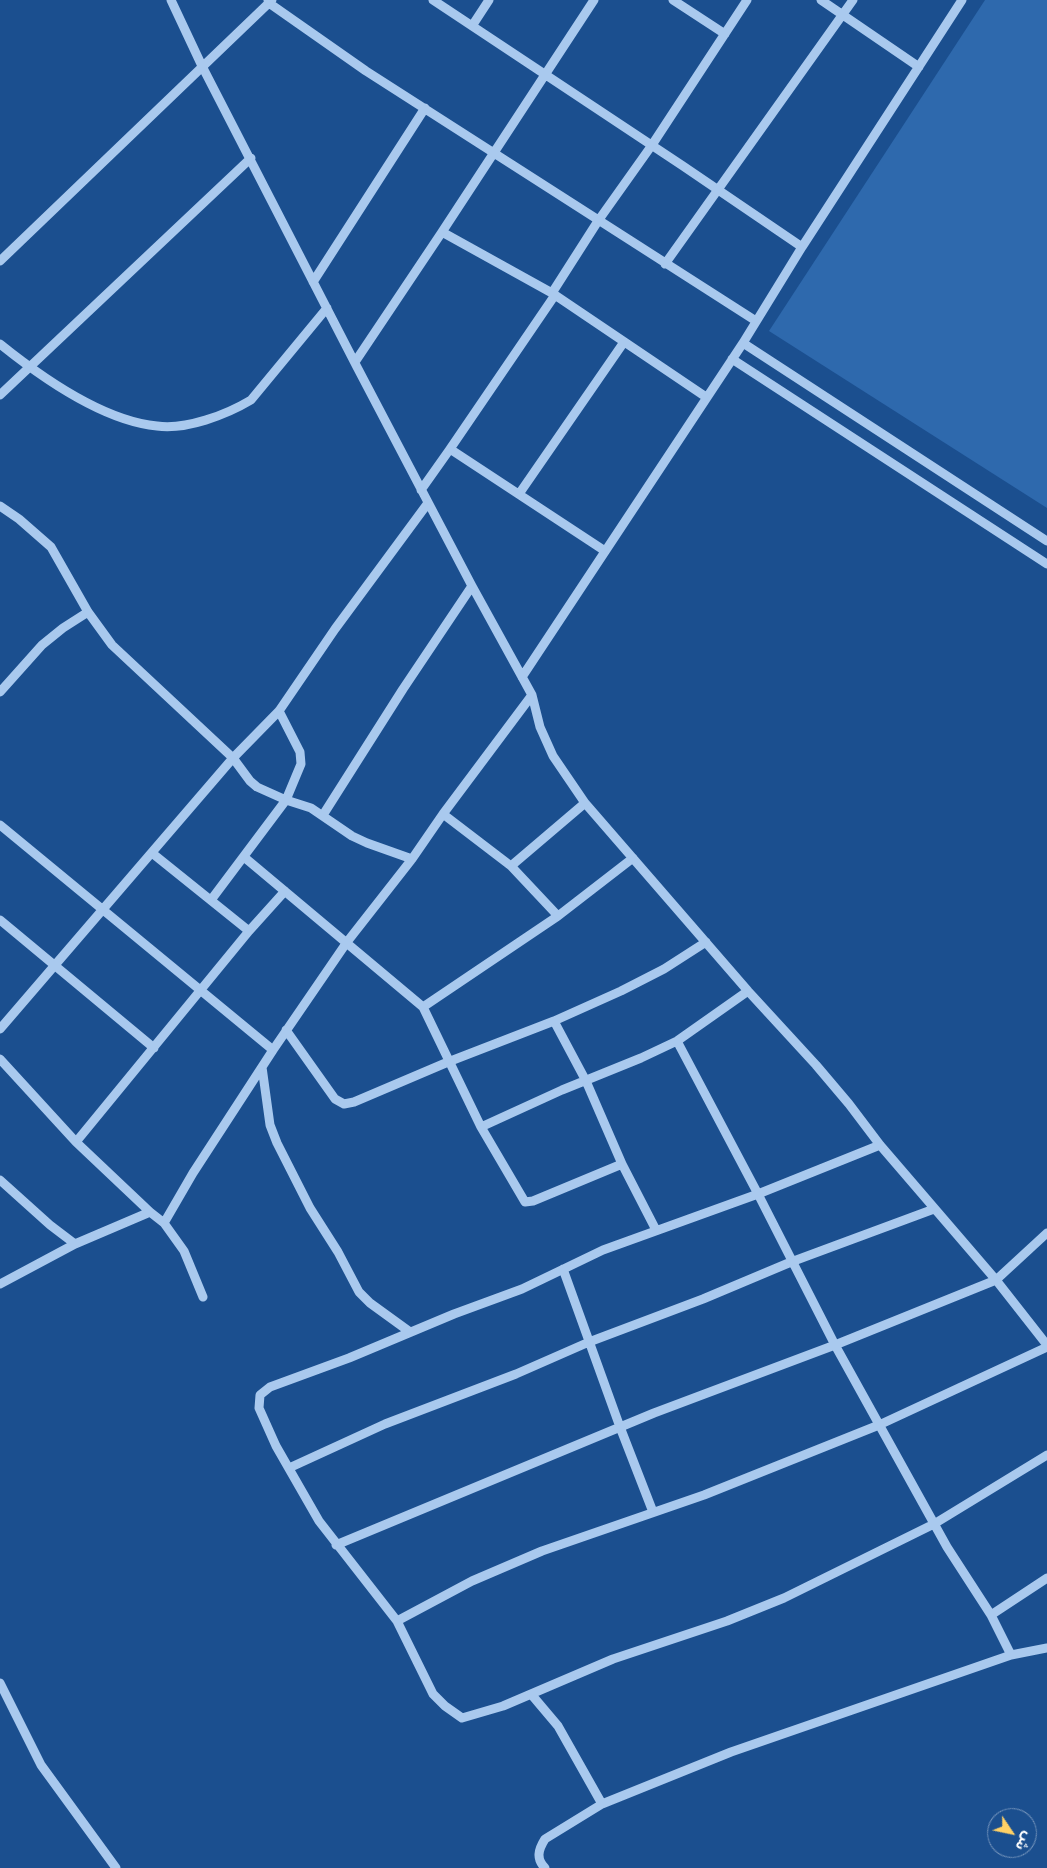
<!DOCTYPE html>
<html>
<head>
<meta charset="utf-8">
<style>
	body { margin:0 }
	#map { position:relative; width:1047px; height:1868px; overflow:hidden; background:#1b4f8f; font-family:"Fira Sans Condensed","Noto Sans Arabic",sans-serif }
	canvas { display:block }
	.north { position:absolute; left:987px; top:1808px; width:50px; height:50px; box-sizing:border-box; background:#1b4f8f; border:1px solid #7695bc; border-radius:50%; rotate:124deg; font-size:14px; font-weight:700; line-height:20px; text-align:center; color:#fff }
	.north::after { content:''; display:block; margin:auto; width:18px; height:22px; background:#ffd166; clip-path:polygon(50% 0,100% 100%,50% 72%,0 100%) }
</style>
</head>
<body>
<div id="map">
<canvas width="1047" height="1868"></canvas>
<div class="north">ش</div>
</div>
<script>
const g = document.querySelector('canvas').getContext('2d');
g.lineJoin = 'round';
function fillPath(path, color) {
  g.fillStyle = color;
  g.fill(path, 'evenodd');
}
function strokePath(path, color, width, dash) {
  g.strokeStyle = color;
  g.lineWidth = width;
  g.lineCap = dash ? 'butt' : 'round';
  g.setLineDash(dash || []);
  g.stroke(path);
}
fillPath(new Path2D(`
	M985,0h62v508l-278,-177z`), '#2e69ad');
strokePath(new Path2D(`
	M171,0l31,66 155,301 115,219 60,109 8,32 13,29 32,47 163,188 68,74 33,39 31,41 116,135 51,65
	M268,0l1,3 97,68 390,250
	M433,0l250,166 119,81
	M673,0l52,34
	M821,0l98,67
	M472,26l17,-26
	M442,232l152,-232
	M0,261l272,-261
	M665,264l188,-264
	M313,282l112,-174
	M552,293l46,-72 54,-76 95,-145
	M743,343l304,198
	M0,344c41,33 104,77 157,82 29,4 69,-11 94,-26l76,-92
	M732,359l315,205
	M355,362l87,-130 110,61 154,104
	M0,395l251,-237
	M450,449l105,-154
	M421,490l29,-41 155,102
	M519,494l105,-152
	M0,506l19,13 32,28 37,65 24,33 121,113 46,-47 56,-82 93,-126
	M522,677l221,-334 59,-96 160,-247
	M0,692l42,-47 21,-17 25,-16
	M443,814l68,52 47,50
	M323,815l80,-126 69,-103
	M0,825l273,225
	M152,853l97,78
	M244,857l179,150 58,120 44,75 8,-1 89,-37
	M511,866l74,-63
	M211,900l75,-100 15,-36 -1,-12 -21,-41
	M0,920l154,128
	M423,1007l135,-91 75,-58
	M554,1021l32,60 36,83 34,66
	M0,1029l233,-271 17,23 7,6 29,13 25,8 41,28 15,7 45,16
	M286,1030l49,69 9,5 10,-2 94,-40 106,-41 67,-30 43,-22 42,-27
	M677,1041l81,153 77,151 112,202 44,68 20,40
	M0,1059l76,83 74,70 14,11 20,28 19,46
	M262,1067l8,58 7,18 33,65 28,44 21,40 11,11 40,29
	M481,1127l81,-37 79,-32 36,-17 71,-50
	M76,1142l173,-211 36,-40
	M880,1145l-122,49 -155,56 -81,39 -68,25 -105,44 -79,29 -10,8 -1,13 17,38 43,75 78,100 36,73 12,12 17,12 41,-12 110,-47 114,-38 57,-23 150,-74 113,-69
	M0,1180l50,45 25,19
	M164,1223l29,-50 80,-123 74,-108 65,-83 31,-45 89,-119
	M563,1269l57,158 33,85
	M0,1284l75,-40 75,-32
	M289,1468l96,-44 131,-50 73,-32 114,-43 88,-37 143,-53
	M336,1545l318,-132 181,-68 161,-65 51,-47
	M991,1615l56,-37
	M397,1621l75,-40 70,-30 162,-56 175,-70 168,-78
	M0,1683l41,82 75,103
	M531,1694l27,32 44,78 129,-52 280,-97 36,-7
	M545,1868c-9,-9 -7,-18 0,-29l57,-35`), '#a9c9ee', 9);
</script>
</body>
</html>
